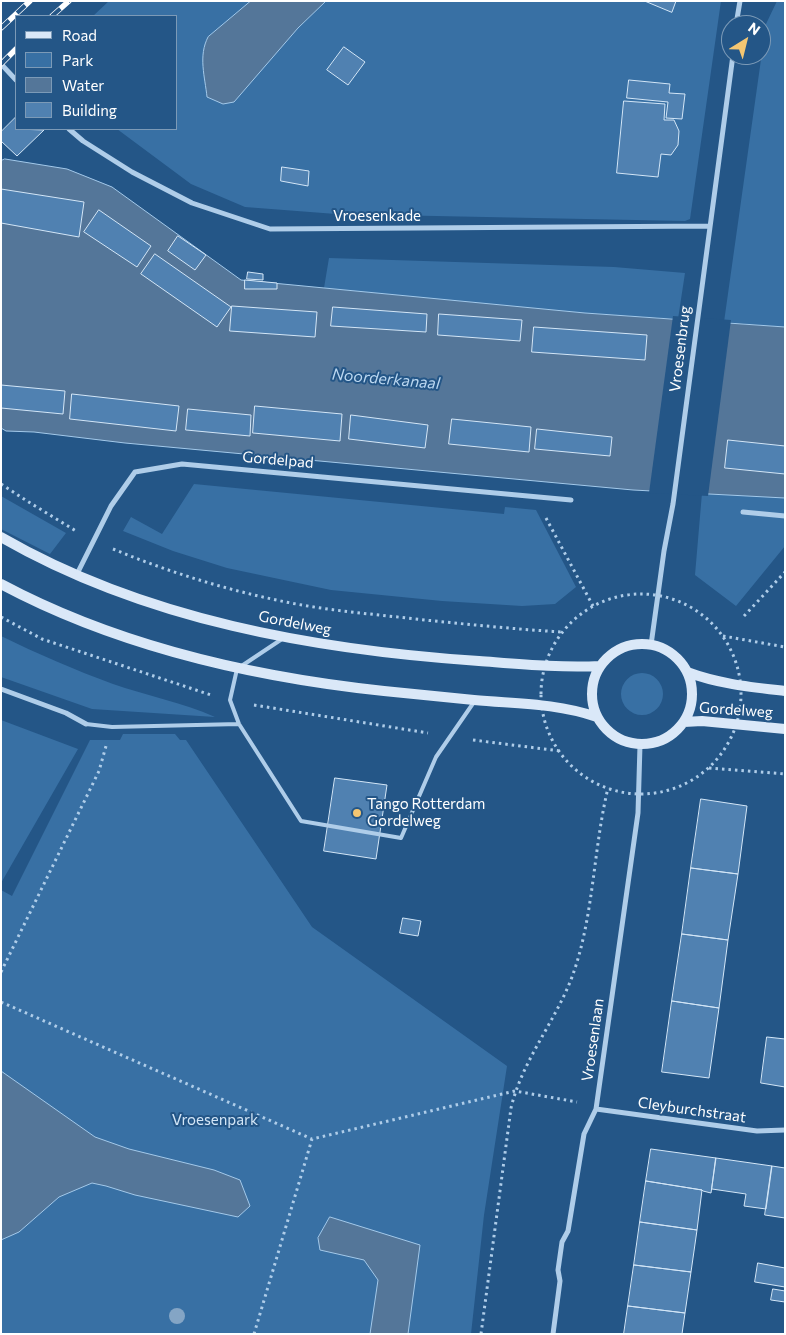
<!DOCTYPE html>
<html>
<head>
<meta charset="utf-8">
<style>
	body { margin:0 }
	#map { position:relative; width:786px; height:1335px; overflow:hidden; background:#245687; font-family:Commissioner,sans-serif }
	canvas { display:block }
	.frame { position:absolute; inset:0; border:2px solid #fff; pointer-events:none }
	.legend { position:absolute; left:15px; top:15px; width:162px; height:115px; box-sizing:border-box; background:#245687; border:1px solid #7c9ab7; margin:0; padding:6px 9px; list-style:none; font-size:15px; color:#fff }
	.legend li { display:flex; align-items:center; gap:10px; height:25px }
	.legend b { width:25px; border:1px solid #7c9ab7 }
	.north { position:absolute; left:721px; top:15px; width:50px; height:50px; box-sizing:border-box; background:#245687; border:1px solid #7c9ab7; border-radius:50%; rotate:36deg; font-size:14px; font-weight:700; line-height:20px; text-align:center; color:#fff }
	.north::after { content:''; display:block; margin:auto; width:18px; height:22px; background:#f4c672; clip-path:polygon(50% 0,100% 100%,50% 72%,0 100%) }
</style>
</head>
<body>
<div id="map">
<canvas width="786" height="1335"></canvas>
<div class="frame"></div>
<ul class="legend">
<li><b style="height:6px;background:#dae8f8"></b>Road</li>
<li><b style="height:14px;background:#3870a4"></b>Park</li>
<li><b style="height:14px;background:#547699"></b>Water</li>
<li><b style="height:14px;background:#5081b1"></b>Building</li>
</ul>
<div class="north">N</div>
</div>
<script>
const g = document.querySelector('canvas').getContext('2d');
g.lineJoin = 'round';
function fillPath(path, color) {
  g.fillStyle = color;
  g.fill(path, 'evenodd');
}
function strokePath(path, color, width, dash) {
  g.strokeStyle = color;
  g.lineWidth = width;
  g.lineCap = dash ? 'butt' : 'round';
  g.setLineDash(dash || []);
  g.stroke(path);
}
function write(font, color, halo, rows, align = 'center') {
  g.font = font + ' Commissioner,sans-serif';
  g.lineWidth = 4;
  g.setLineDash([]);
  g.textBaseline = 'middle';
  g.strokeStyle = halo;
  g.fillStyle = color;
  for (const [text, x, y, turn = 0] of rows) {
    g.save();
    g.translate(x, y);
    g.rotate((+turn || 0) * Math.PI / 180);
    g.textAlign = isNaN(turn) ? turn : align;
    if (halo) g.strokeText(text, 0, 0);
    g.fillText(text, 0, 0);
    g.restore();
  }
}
fillPath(new Path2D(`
	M109,1h142l-43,36 -3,6 2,54 91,-69 28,-27h395l-31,218 -5,2 -349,-7 -91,-7 -54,-23 -74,-55h59v-113h-83z
	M777,1h8v326l-61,-5 42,-298z
	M329,258l285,9 71,6 -7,46 -93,-6 -261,-25z
	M194,484l310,30 1,-7 31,3 40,77 -21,17 -33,2 -80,-5 -111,-11 -104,-22 -54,-17 -50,-20 8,-14 31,17z
	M702,493l83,5v48l-49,60 -41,-31z
	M1,496l65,37 -16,21 -49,-25z
	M1,636c37,18 74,34 112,48 34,12 69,18 102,33l-123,-8 -91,-32z
	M621 694a21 21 0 1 1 42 0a21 21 0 1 1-42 0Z
	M1,720l77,29 -77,134z
	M123,734h52l5,6h6l126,187 195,139 -23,149 -13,119h-470v-444l11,6 78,-156h30z`), '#3870a4');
const water = new Path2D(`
	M251,1h75l-28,27 -64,74 -11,2 -16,-7c-2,-20 -9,-41 1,-60z
	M5,159l62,10 45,18 129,93 344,33 200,14v171l-152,-8 -508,-47 -91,-11 -28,-1 -5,-3v-267z
	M1,1071l94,66 34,12 85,21 26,10 10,26 -12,11 -103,-22 -29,-9 -14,-3 -33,14 -40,35 -18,8z
	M330,1217l90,28 -12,89h-38l8,-54 -14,-20 -44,-10 -2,-12z`);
fillPath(water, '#547699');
strokePath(water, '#a3c9ea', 1);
fillPath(new Path2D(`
	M673,316l58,4 -23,176 -59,-3z`), '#245687');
const building = new Path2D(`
	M645,1h31l-4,11z
	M344,47l21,15 -17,23 -21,-15z
	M629,80l41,4 -1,9 16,1 -3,25 -16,-1 2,-16 -41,-4z
	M624,101l41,3 -1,16h10l5,11 -1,14 -7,10 -10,-1 -3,23 -41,-4z
	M16,117v12l28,1 -27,26 -16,-15v-9z
	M282,167l27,4 -1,15 -27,-5z
	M1,189l83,13 -5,35 -78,-14z
	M99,210l52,36 -14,21 -53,-35z
	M178,236l28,19 -11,15 -27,-19z
	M155,254l76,53 -14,20 -76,-53z
	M248,272l15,2v6l-16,-1z
	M245,280l32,3v6h-32z
	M232,306l85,6 -2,25 -85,-6z
	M333,307l94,7 -1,18 -95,-6z
	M439,314l83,6 -2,21 -82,-6z
	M534,327l113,8 -2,25 -113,-8z
	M1,385l64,6 -2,23 -62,-6z
	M72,394l107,12 -3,25 -106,-12z
	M255,406l87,8 -2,27 -87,-8z
	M188,409l63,6 -1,21 -64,-6z
	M351,415l77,10 -3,23 -76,-9z
	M452,419l79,8 -2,25 -80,-8z
	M537,429l75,8 -2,19 -75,-7z
	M728,440l57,6v28l-60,-6z
	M335,778l52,7 -11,74 -52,-8z
	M701,799l46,7 -9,68 -47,-6z
	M691,868l47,6 -10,66 -46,-6z
	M403,918l18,3 -3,15 -18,-3z
	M682,934l46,6 -9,68 -47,-7z
	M672,1001l47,7 -10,70 -47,-6z
	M767,1037l18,2v48l-24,-4z
	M651,1149l65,9 -5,35 -8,-2 -1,-1 -56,-9z
	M716,1158l56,8 -6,43 -22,-3 2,-12 -34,-5z
	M772,1166l13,2v50l-20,-3z
	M646,1181l56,9 -5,40 -57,-8z
	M640,1222l57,8 -6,42 -57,-7z
	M758,1263l27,5v19l-30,-5z
	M634,1265l57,7 -6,41 -57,-7z
	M773,1289l12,2v11l-14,-2z
	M628,1306l57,7 -3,21h-58z`);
fillPath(building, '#5081b1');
strokePath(building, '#d3e6f7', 1);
strokePath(new Path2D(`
	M1,484l26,17 49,30
	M546,518l47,88
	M113,549c58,24 117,42 178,54 41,8 82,11 124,16 49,5 98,10 147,13
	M541 694a100 100 0 1 1 200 0a100 100 0 1 1-200 0Z
	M744,616l41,-44
	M1,617l41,22 169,56
	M723,636l62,11
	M254,705l174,28
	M473,740l87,11
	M709,768l76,6
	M1,972l98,-201 7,-25
	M1,1002l311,137
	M254,1334l58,-195 203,-48 62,11
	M481,1334l30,-226c11,-47 44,-86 61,-131 22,-60 21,-127 36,-189`), '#afcde9', 3, [2.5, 4]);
strokePath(new Path2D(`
	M282,639l-45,30 -7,31 9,24 62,97 100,17 35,-81 38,-55
	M86,724l26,3 127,-3`), '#afcde9', 4);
strokePath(new Path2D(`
	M736,25l4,-24
	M1,64l15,16
	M69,129l14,12 49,31 60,31 78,26 440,-3
	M743,512l42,4
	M77,574l34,-68 24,-34 47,-8 389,36
	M651,645l13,-94 9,-47 60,-449
	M1,689l65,24 20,11
	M596,1109l161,22 28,-1
	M553,1334l7,-53 -2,-11 4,-28 6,-11 16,-97 12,-25 42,-296 2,-68`), '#afcde9', 5);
strokePath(new Path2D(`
	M1,537c144,83 315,113 478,124 40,3 81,7 121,5
	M1,584c118,63 251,93 383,107 30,3 60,6 90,9 44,4 81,3 123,17
	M592 694a50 50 0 1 1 100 0a50 50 0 1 1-100 0Z
	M687,672c32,12 64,15 98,19
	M684,722l18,-1 83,8`), '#dae8f8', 10);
const rail = new Path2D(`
	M52,16l17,-15
	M1,28l29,-27
	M1,64l15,-15`);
strokePath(rail, '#fff', 5.5);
strokePath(rail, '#245687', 4, [11]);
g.fillStyle = '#84a5c5';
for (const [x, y] of [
	[177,1316]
]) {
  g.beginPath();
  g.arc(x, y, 8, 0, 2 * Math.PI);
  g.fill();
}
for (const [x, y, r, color] of [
	[357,813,5,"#f4c672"]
]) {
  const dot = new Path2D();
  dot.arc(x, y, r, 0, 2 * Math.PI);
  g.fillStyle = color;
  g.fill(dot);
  strokePath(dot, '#245687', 2);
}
write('15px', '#fff', '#245687', [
	["Vroesenkade",377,216],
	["Vroesenbrug",680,349,-83],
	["Gordelpad",278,460,5],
	["Gordelweg",295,623,11],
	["Gordelweg",736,710,4],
	["Vroesenlaan",593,1040,-82],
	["Cleyburchstraat",692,1110,8]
]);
write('15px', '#fff', '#245687', [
	["Tango Rotterdam",367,804],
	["Gordelweg",367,821]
], 'left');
write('15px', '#d3e6f7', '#245687', [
	["Vroesenpark",215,1120]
]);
write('italic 16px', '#bbd7f0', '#245687', [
	["Noorderkanaal",386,379,5]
]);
</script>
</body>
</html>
